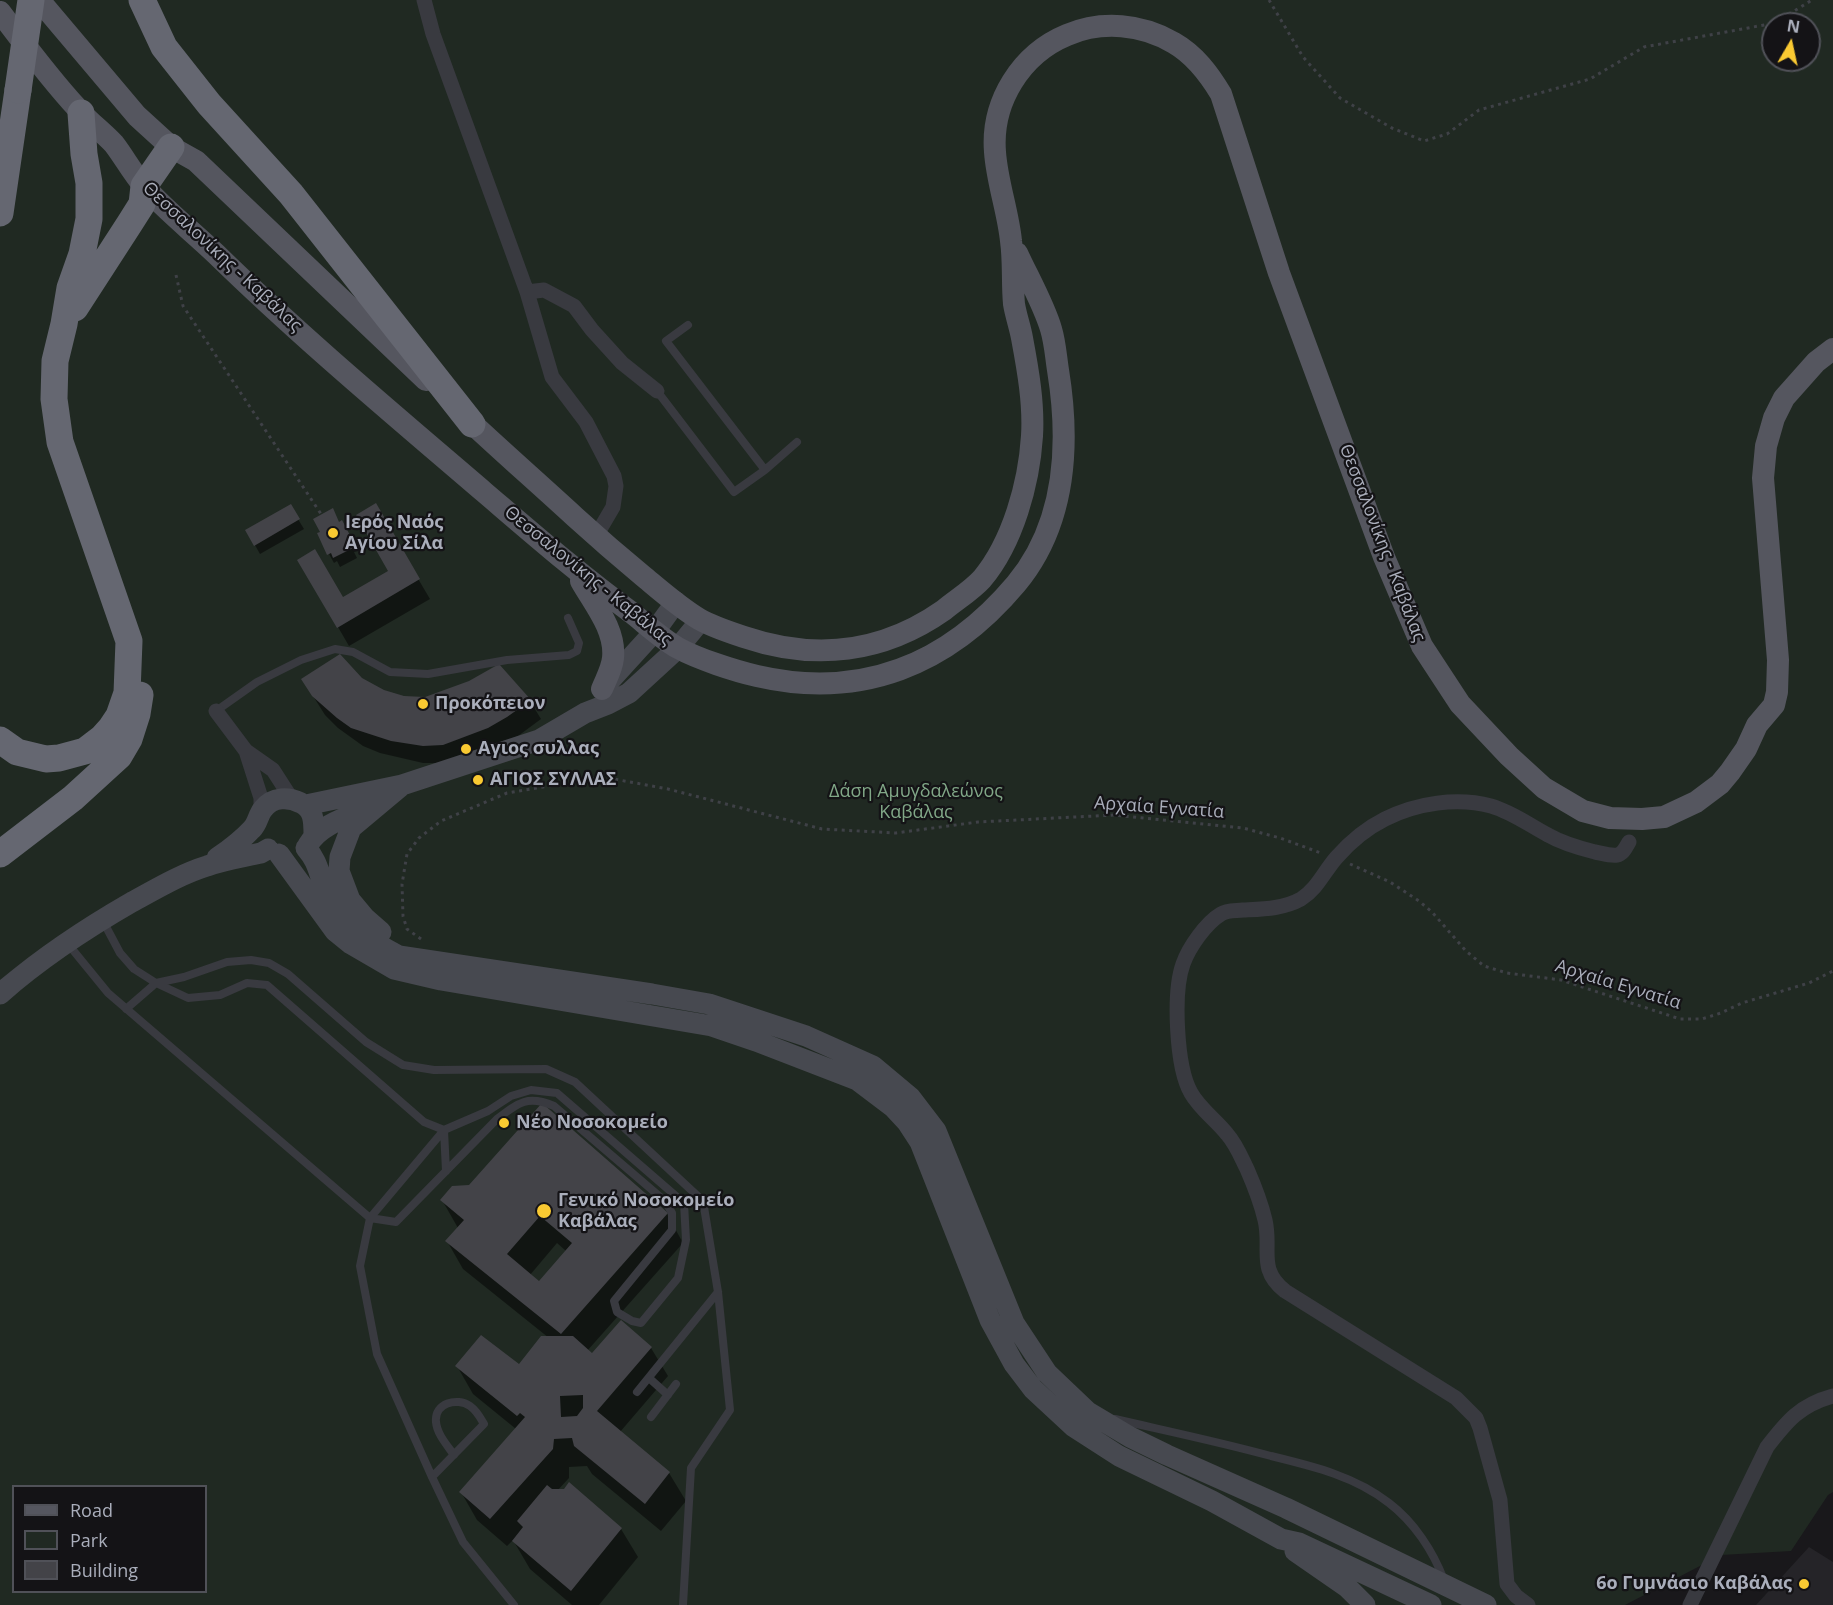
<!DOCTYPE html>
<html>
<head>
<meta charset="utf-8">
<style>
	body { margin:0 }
	#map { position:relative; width:1833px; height:1605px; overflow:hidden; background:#19181b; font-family:"Open Sans",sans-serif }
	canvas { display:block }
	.legend { position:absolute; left:12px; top:1485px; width:195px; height:108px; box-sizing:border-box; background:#141316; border:2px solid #505158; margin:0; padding:8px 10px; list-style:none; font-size:18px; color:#aaaebb }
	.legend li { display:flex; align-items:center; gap:12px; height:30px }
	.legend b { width:30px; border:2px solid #505158 }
	.north { position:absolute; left:1761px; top:12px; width:60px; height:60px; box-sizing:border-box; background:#141316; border:2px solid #505158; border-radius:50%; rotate:9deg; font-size:16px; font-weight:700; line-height:24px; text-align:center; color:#aaaebb }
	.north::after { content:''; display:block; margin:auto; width:21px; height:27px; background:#f9c932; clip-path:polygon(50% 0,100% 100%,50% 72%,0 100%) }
</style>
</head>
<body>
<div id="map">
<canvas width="1833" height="1605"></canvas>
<ul class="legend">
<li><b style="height:8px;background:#55565f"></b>Road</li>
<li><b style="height:16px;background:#202922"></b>Park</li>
<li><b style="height:16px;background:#434348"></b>Building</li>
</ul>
<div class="north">N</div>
</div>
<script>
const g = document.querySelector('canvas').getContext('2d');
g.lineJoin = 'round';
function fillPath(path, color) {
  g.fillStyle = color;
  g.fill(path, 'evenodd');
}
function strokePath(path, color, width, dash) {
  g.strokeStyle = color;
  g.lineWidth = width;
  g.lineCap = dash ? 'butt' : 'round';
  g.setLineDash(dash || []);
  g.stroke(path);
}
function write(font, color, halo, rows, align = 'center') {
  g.font = font + ' "Open Sans",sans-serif';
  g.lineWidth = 4.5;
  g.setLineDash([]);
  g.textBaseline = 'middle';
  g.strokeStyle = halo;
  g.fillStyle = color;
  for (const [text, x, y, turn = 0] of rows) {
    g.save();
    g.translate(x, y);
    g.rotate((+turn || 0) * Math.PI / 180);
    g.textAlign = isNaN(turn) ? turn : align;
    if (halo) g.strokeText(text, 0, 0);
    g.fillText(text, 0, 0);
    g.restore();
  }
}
fillPath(new Path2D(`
	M1809,1547l24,15v43h-77z`), '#252428');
fillPath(new Path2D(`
	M0,0h1833v1492l-5,3 -37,56 -70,4 -96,50h-1625zM1773,24h36v36h-36zM14,1486h192v106h-192z`), '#202922');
fillPath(new Path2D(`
	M290,506l14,23 -44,25 -13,-23z
	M375,506l55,93 -81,47 -50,-86 44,39 47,-28z
	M339,523l8,8 10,20 -3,1 3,6 -17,9 -3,-6 -3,2 -5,-9z
	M361,679l22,13 20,5 127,4 11,18 -23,17 -64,27h-31l-43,-10 -17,-7 -25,-18 -13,-13 -22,-35z
	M542,1105l125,109 16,29 -96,108 6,4 29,-33 29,26 17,28 -48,56 49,41 17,28 -25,30 -69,-57 -5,-8 -18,1v11l-12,13 8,-1 4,-6 52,45 17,28 -39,48h-27l-42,-36 -17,-29 -6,6 -30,-26 -16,-28 55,-63 -43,-35 -16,-28h62l30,-28 -86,-69 -16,-28 11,-13 -16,-28 28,-13zM557,1243l9,8 -27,32 -9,-8z`), '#0007');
fillPath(new Path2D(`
	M376,503l44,76 -83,49 -40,-68 18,-11 28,48 45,-26 -32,-56z
	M291,504l9,15 -46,27 -9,-16z
	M333,508l6,14 3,-2 11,21 -3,2 3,5 -20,10 -2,-5 -4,2 -10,-22 3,-1 -7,-13z
	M340,654l22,24 22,12 20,6 21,1 44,-16 30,-17 32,36 -24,17 -19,11 -45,17 -20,1 -32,-5 -40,-13 -14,-10 -25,-22 -11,-17z
	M542,1103l126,110 -107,121 -116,-93 19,-21 -24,-20 12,-14 17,-1zM540,1216l32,27 -33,38 -32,-27z
	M621,1320l31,27 -55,64 73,61 -25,32 -71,-58 -2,-8 -18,1 -1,10 -63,70 -31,-27 66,-75 -5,-4 -3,3 -62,-50 26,-31 38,29 22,-28h32l19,17zM583,1395v13l-6,8 -16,1 -1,-21z
	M569,1482l53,46 -51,63 -59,-50 11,-14 -6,-6 30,-36 5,4h12z`), '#434348');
strokePath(new Path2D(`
	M1269,0l34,57 37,41 52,30 32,13 23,-7 32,-24 111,-31 54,-32 131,-24 37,-23
	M176,275l7,31 138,208
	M1350,864l40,18 29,19 13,11 34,39 18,15 23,7 54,7 119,39h22l19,-6 21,-10 67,-20 24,-12
	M421,939l-14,-10 -4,-13 -1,-32 5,-30 12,-16 22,-17 66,-28 96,-16 65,12 154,40 74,4 82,-11 136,-7 129,13 37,10 41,15`), '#3f4147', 3, [3, 4.5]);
strokePath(new Path2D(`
	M657,391l77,101 31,-22 -99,-129 22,-16
	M765,470l32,-28
	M216,711l41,-29 44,-22 34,-11 18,3 37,20 38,2 79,-14 62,-5 8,-4 2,-8 -11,-25
	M68,944l40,49 262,225 26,4 101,-103c22,-17 31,-24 57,-13l111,95 7,12v17l-58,71 3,11 15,9 9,2 37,-45 8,-38 -2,-37 -127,-110 -26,-3 -20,6 -23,15 -44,19 -20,-8 -157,-137 -20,-2 -27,12 -32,3 -32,-15 -22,-14 -14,-16 -17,-32
	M126,1009l30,-26 28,-6 43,-15 24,-2 18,3 19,11 78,68 37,23 31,5 112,-1 29,13 128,119 15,91 12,118 -39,58 -8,137
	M446,1171l-2,-41 -74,88 -10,48 17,88 55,123 31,65 51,63
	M649,1378l19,17
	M637,1392l81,-100
	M651,1417l25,-33
	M1115,1419c52,12 105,23 156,37 41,10 84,20 118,47 25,19 44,48 55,77
	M432,1477l52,-53c-4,-7 -7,-13 -14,-18 -13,-9 -36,-3 -34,16 1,12 11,23 18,33`), '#393a40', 8);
strokePath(new Path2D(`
	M424,0l9,34 94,258
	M596,536l17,-29 3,-21 -2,-10 -28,-54 -34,-45 -25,-85 17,-2 30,16 18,24 30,33 35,28
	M216,711l30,40 27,19 18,28
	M246,751l15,47v16
	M1528,1605l-12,-9 -9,-12 -7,-84 -20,-72 -4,-10 -20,-20 -171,-107c-28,-22 -13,-42 -20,-71 -4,-17 -11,-35 -18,-51 -6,-12 -11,-25 -20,-35 -11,-14 -27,-25 -36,-41 -15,-26 -18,-101 -8,-129 6,-17 23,-41 38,-50 6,-4 15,-3 22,-4 20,-1 40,-1 58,-11 16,-10 23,-27 35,-41 13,-15 31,-30 49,-39 32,-16 72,-22 106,-13 21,6 38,19 57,29 14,8 31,13 47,17 6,1 15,4 22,3 6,-1 9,-8 12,-13
	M1690,1605l77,-158c20,-26 33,-42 66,-51`), '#393a40', 15);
strokePath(new Path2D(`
	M605,686l50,-55 21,-29
	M306,805l96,-20 137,-45 46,-27 23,-9 21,-11 49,-45 23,-28
	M308,845c11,-19 36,-27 56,-35
	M306,848c13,15 12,25 20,42 14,32 44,51 73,66l253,38 57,10 97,32 67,30 37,31 26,34 78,192 33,50 41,39 42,25 37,18 119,53 200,97
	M279,854l56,77 16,13 43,25 47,11 271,46 44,15 101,39 37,28 13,14 13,20 70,178 24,44 19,25 41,38 45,29 93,45 69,38 18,4 132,62
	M217,858c13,-9 24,-17 35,-29 6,-6 6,-14 11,-20 10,-13 26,-12 38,-6 13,6 13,19 13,32
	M381,932l-16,-14 -15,-18 -11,-29 1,-14 11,-29 49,-41
	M0,994c41,-36 85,-65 132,-92 24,-13 49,-28 75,-36 17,-6 36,-9 54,-13l7,-4
	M1295,1551l52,36 18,18`), '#474950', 21);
strokePath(new Path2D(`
	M39,0l98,116 34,31 25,14 230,219
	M0,12c25,33 50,67 78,97 11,13 25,23 36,35 10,13 18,28 29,41 22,25 49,46 73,69 85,83 177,160 268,238 48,41 96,83 148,121 15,12 30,26 46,35 20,11 57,23 79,28 104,24 191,-11 259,-92 50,-60 54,-140 42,-214 -2,-13 -3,-28 -7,-41 -7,-24 -23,-52 -34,-76
	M461,413c37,35 76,69 114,104 22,20 45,40 68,59 18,15 36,31 56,43 14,8 30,13 45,18 71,24 139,16 200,-27 12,-10 27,-19 38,-31 31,-37 47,-96 50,-143 2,-32 -4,-66 -10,-98 -2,-11 -6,-22 -8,-34 -2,-21 0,-42 -3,-63 -3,-30 -14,-59 -16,-89 -4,-50 26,-98 72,-117 35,-15 75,-11 107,8 21,12 35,31 47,51l58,179 105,284 38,89 38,58 49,52 35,32 39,23 27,7 32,1 22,-2 32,-15 24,-18 10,-12 16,-23 11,-24 17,-20 3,-13 1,-32 -15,-182 3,-32 8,-28 10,-20 32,-36 17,-13
	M581,581c13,23 35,49 32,77 -1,11 -7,21 -11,31`), '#55565f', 22);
strokePath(new Path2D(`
	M142,0l22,47 45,57 82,90 181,230
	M0,213l18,-123
	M75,308l55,-85 12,-19 2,-18 27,-39
	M0,740l17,12 29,7 13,-1 26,-7 17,-13 9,-10 8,-12 8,-23 2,-52 -69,-199 -6,-43 1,-38 9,-37 6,-36 12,-34 7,-35v-36l-5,-29 -3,-41
	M0,854l73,-56 46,-42 10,-17 8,-25 3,-19`), '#656771', 27);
strokePath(new Path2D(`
	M18,90l13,-90`), '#656771', 27);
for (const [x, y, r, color] of [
	[333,533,6,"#f9c932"],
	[423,704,6,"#f9c932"],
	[466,749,6,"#f9c932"],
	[478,780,6,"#f9c932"],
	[504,1123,6,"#f9c932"],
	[544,1211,8,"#f9c932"],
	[1804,1584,6,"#f9c932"]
]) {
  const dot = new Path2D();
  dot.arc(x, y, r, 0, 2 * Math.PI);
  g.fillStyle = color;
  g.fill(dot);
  strokePath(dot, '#141316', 2);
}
write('18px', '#aaaebb', '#141316', [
	["Θεσσαλονίκης - Καβάλας",222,257,43],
	["Θεσσαλονίκης - Καβάλας",1382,543,69],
	["Θεσσαλονίκης - Καβάλας",588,576,39],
	["Αρχαία Εγνατία",1159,808,4],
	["Αρχαία Εγνατία",1618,985,17]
]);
write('bold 18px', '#aaaebb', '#141316', [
	["Ιερός Ναός",345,523],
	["Αγίου Σίλα",345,544],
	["Προκόπειον",435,704],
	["Αγιος συλλας",478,749],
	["ΑΓΙΟΣ ΣΥΛΛΑΣ",490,780],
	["Νέο Νοσοκομείο",516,1123],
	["Γενικό Νοσοκομείο",558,1201],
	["Καβάλας",558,1222],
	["6ο Γυμνάσιο Καβάλας",1792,1584,"right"]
], 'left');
write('18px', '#81a787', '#141316', [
	["Δάση Αμυγδαλεώνος",916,792],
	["Καβάλας",916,813]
]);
</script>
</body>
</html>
